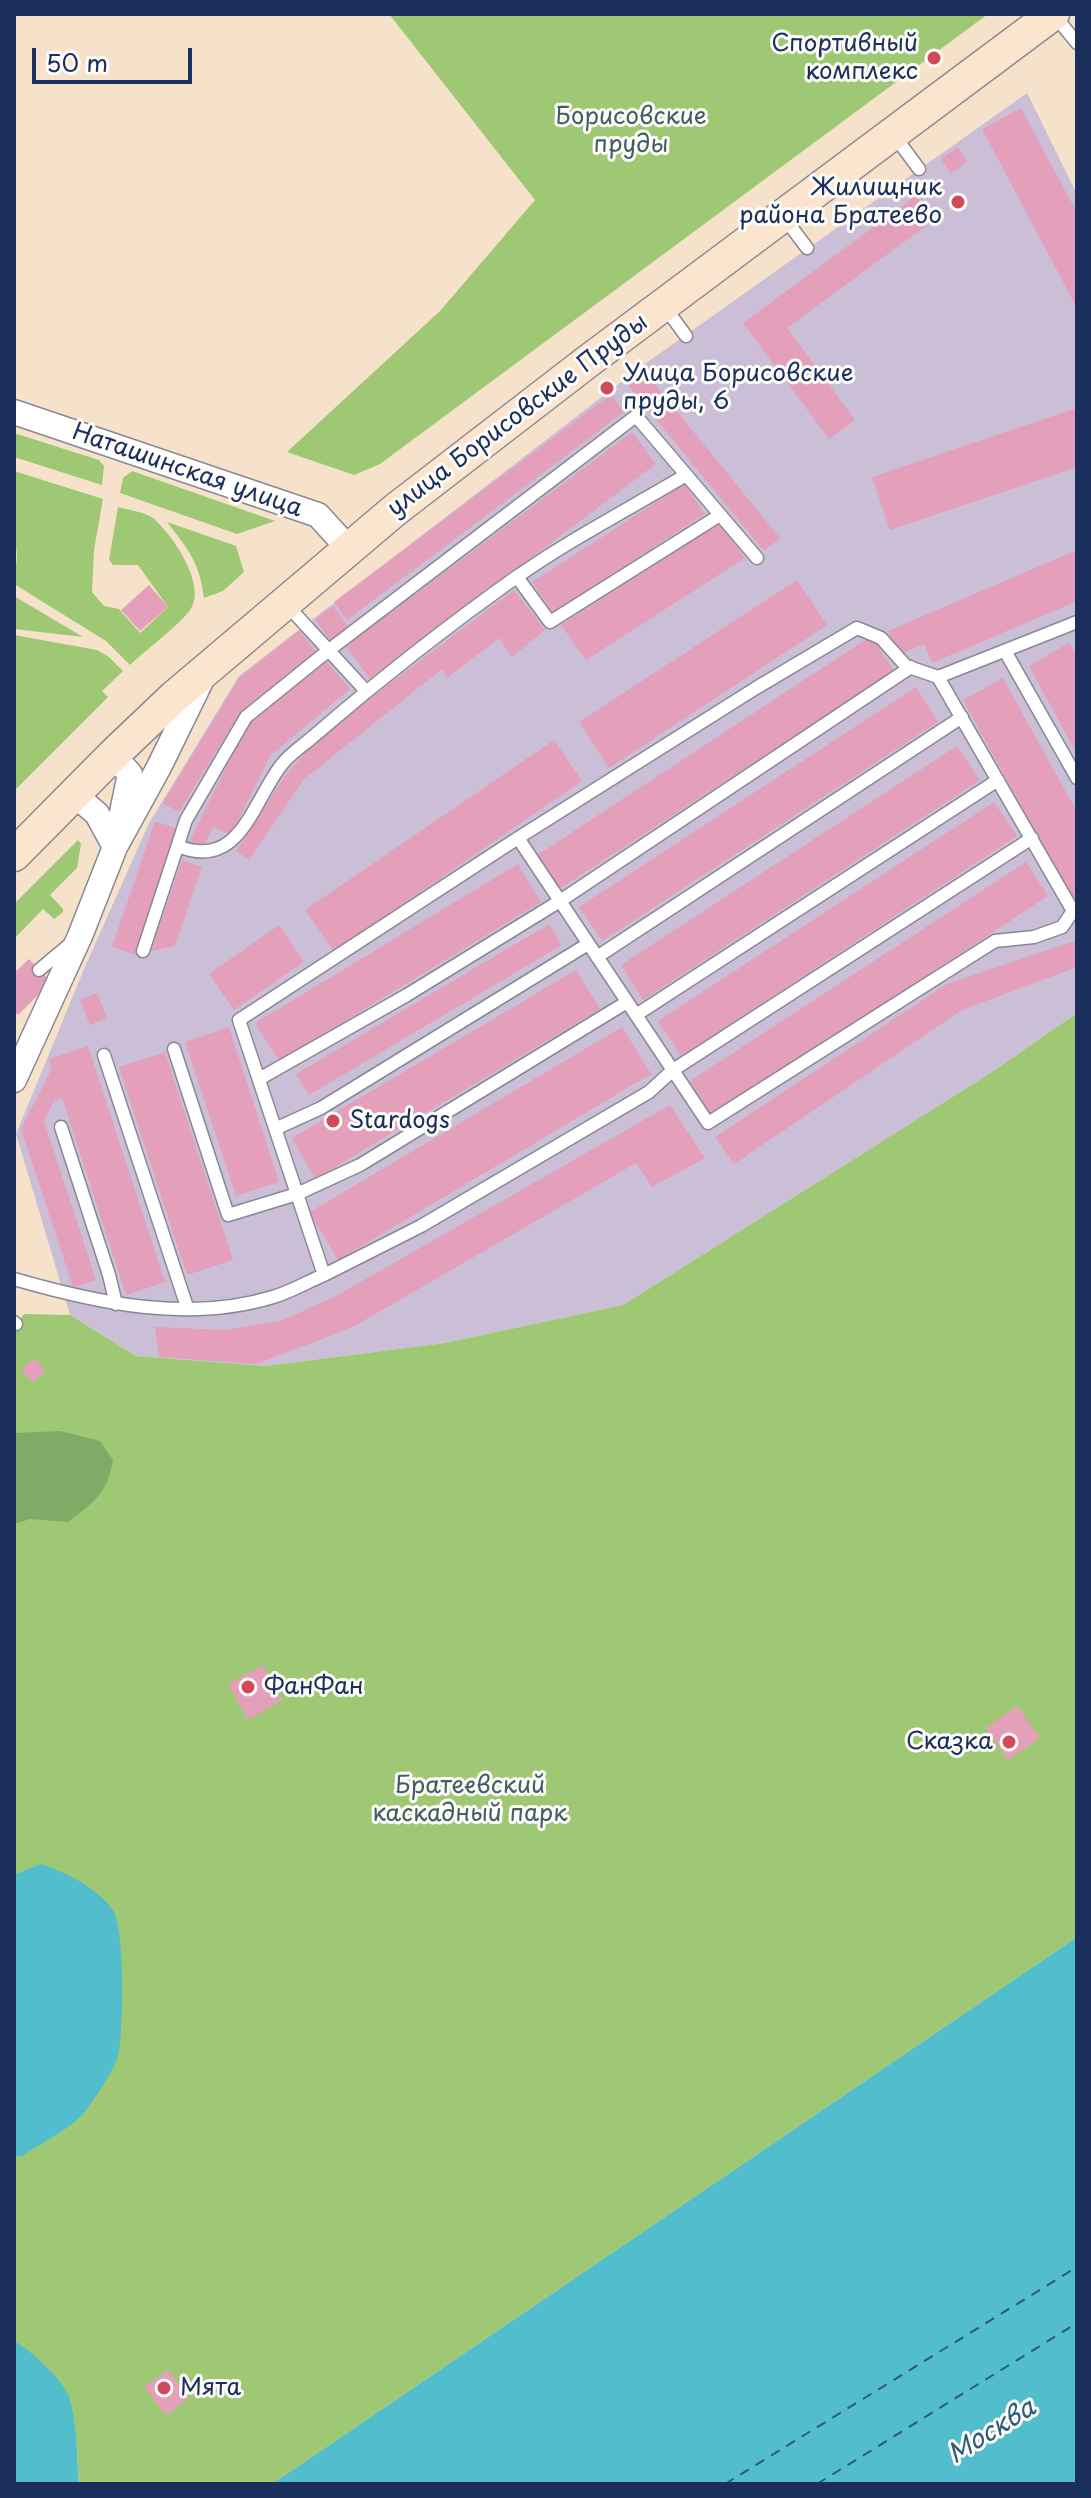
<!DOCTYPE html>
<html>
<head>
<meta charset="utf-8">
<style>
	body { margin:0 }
	#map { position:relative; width:1091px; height:2498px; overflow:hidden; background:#f6e2ca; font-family:"Playpen Sans",sans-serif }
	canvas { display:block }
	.frame { position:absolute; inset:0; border:16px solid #1b2f5e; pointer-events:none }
	.scale { position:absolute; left:32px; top:48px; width:160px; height:36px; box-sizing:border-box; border:4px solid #1b2f5e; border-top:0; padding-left:10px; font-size:24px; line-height:28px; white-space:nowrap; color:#1b2f5e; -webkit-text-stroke:6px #fdfcf7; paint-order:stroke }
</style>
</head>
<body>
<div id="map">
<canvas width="1091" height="2498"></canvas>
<div class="frame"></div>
<div class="scale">50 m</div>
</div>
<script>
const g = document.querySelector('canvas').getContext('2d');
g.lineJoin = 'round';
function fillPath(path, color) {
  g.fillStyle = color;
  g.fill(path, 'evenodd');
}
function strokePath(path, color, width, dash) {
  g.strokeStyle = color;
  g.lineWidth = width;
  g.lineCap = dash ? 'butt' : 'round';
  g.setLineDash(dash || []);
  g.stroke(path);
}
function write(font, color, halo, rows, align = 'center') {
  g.font = font + ' "Playpen Sans",sans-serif';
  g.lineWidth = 6;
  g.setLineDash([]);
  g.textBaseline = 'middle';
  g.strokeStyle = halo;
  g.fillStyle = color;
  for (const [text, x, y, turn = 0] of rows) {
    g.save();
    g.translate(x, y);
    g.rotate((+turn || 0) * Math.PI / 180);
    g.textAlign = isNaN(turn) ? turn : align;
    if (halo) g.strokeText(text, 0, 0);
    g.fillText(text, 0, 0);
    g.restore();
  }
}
fillPath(new Path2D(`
	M1027,93l50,101v819l-85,59 -369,233 -178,38 -180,23 -129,-10 -66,-41 -54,-181 68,-165 65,-146 90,-147 403,-310z`), '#cabfd6');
fillPath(new Path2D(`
	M389,14h599l-608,450 -26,11 -67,-23 153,-141 95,-111z
	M14,433l85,27 5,6 -2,19 -88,-28z
	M14,471l89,28 -9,51 -2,42 12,14 15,3 21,24 28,-26 -30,-42h-25l-4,-5 9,-53c11,3 27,5 35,11 19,16 55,68 37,92 -14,18 -43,39 -60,55l-24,-24 -92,-57 3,-27 -3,-35z
	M132,471l143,50 -38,13 -117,-41 3,-15z
	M167,522l69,24 8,26 -21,19 -19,7c-4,-35 -16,-49 -37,-76z
	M14,596l69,41 -69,-8z
	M14,635l83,15 12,7 14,14 -21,20 6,6 -94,94z
	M78,840l3,4 -4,24 -27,27 13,14v3l-9,7 -11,-10 -29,30v-35z
	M1077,1013v924l-805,547h-193l-3,-45 -53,-92 -9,-7v-1013l10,-13 46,1 66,41 129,10 180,-23 178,-38 369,-233z`), '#9ec874');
fillPath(new Path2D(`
	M60,1431l40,10 13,19c-5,33 -20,43 -45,62l-38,-3 -16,5v-91z`), '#7eac66');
fillPath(new Path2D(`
	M41,1864c26,9 55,23 72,46 12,18 11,123 5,146 -3,13 -26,47 -35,58 -13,15 -44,30 -61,42h-8v-281z
	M1077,1937v547h-805z
	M14,2340c17,12 46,36 54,55 9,22 9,64 11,89h-65z`), '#51bdcd');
strokePath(new Path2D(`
	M725,2484l352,-217
	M817,2484l260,-161`), '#2b5a7f', 2, [10, 8]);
fillPath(new Path2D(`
	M1021,108l56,105v95l-95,-179z
	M958,147l9,15 -16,11 -10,-14z
	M916,196l18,24 -147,108 68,92 -26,19 -86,-116z
	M644,371l136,167 -16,13 -137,-167z
	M611,394l13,18 -277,208 -13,-18z
	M1077,408v59l-187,63 -18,-53z
	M632,432l24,32 -286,215 -24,-33z
	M684,484l21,30 -152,98 -21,-30z
	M721,522l24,36 -159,102 -25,-35z
	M1077,550v51l-145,62 -8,-19 -25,11 -11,-24z
	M797,580l30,45 -218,143 -30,-46z
	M149,585l19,22 -28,24 -19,-21z
	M514,590l31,40 -33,27 -13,-19 -52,40 -5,-9 -138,110 -55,81 -13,-9 49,-75 35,-40z
	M333,606l16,22 -18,13 -16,-22z
	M299,630l17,22 -75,59 -62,101 -16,-9 76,-125z
	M871,636l23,35 -336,219 -22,-34z
	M1069,643l8,14v97l-48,-88z
	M325,660l25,29 -80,67 -39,79 -18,-8 -10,20 -13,-7 58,-117z
	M1003,678l74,134v97l-114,-209z
	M916,687l22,35 -336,219 -23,-34z
	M554,740l28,41 -248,170 -29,-41z
	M957,746l23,34 -337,220 -22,-35z
	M994,802l23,34 -336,220 -23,-35z
	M155,821l23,8 -42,126 -24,-8z
	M182,860l20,7 -27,79 -24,5z
	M1026,862l22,34 -336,220 -22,-35z
	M518,864l23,38 -262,159 -24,-38z
	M549,924l13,21 -253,150 -13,-21z
	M279,925l25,37 -70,48 -25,-36z
	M1077,940v27l-115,43 -228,154 -19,-27 232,-153z
	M29,959l22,23 -33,33 -4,-4v-38z
	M576,970l24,39 -285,170 -23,-41z
	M97,993l10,25 -17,7 -10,-25z
	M229,1027l50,155 -43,14 -51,-154z
	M622,1027l29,47 -313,186 -28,-48z
	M88,1046l77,236 -39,13 -64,-197 -8,3 -10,20 52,159 -23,7 -52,-158 31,-61 -3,-9z
	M165,1052l68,208 -46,15 -68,-208z
	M670,1105l35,53 -53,29 -16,-24 -285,165 -95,36 -97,-7 -4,-30 71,3 57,-10 53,-24z
	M34,1358l12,13 -13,11 -12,-12z
	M263,1665l19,35 -34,20 -20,-36z
	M1017,1706l23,32 -32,22 -22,-32z
	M168,2370l21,28 -23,17 -22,-28z`), '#e49fbb');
const lane = new Path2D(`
	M1054,15l23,28
	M893,134l26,35
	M783,216l24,32
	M664,306l22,30
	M517,577l33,45 170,-107
	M286,604l80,87
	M1005,651l72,127
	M518,838l238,-150 101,-60 24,10 25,28 32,11
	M178,846c63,26 75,-47 105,-83 8,-10 22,-19 32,-28 64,-55 131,-108 200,-157 54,-38 114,-69 171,-103
	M143,951l43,-131 60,-103 83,-67 307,-234 121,142
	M597,957l365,-240
	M39,970l31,-26
	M636,1015l362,-235
	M174,1049l54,166 69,-21 63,-29 267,-163
	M104,1055l83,252
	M259,1079l148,-84 153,-94 351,-234
	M61,1127l48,148 7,29
	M275,1129l46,-21 267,-164
	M324,1275l97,-49 228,-134 24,-22 359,-232
	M14,1279c83,24 174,44 259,18 17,-5 34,-15 51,-22l-85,-255 279,-182 190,285 287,-182 39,-4 28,-10 11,-16 -135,-234 139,-55
	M14,1322l2,2`);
const street = new Path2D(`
	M14,412l304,103 30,33
	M113,755l17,19 -10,48
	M74,794l23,20 18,33
	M14,1080l66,-144 35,-89 44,-80 44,-90`);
const secondary = new Path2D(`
	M14,855l99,-100 61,-58 221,-187 192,-148 466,-348`);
strokePath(lane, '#888894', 15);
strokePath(street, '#888894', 27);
strokePath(secondary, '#888894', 35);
strokePath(lane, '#fff', 12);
strokePath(street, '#fff', 24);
strokePath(secondary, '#fce5cf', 32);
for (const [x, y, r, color] of [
	[934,58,8,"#d1495b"],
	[958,202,8,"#d1495b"],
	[607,388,8,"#d1495b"],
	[333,1121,8,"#d1495b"],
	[248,1687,8,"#d1495b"],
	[1009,1742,8,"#d1495b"],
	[164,2388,8,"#d1495b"]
]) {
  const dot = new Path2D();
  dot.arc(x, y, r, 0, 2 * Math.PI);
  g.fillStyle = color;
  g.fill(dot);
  strokePath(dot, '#fdfcf7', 3);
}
write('24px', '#1b2f5e', '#fdfcf7', [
	["Спортивный",918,44,"right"],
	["комплекс",918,72,"right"],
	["Жилищник",942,188,"right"],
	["района Братеево",942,216,"right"],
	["Улица Борисовские",623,374],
	["пруды, 6",623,402],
	["Stardogs",349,1121],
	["ФанФан",264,1687],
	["Сказка",993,1742,"right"],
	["Мята",180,2388]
], 'left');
write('24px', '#425d65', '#fdfcf7', [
	["Борисовские",631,117],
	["пруды",631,145],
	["Братеевский",470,1786],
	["каскадный парк",470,1814]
]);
write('24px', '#1b2f5e', '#fdfcf7', [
	["улица Борисовские Пруды",518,416,-37],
	["Наташинская улица",187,471,19]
]);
write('italic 26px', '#2b5a7f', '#fdfcf7', [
	["Москва",992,2432,-32]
]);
</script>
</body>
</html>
